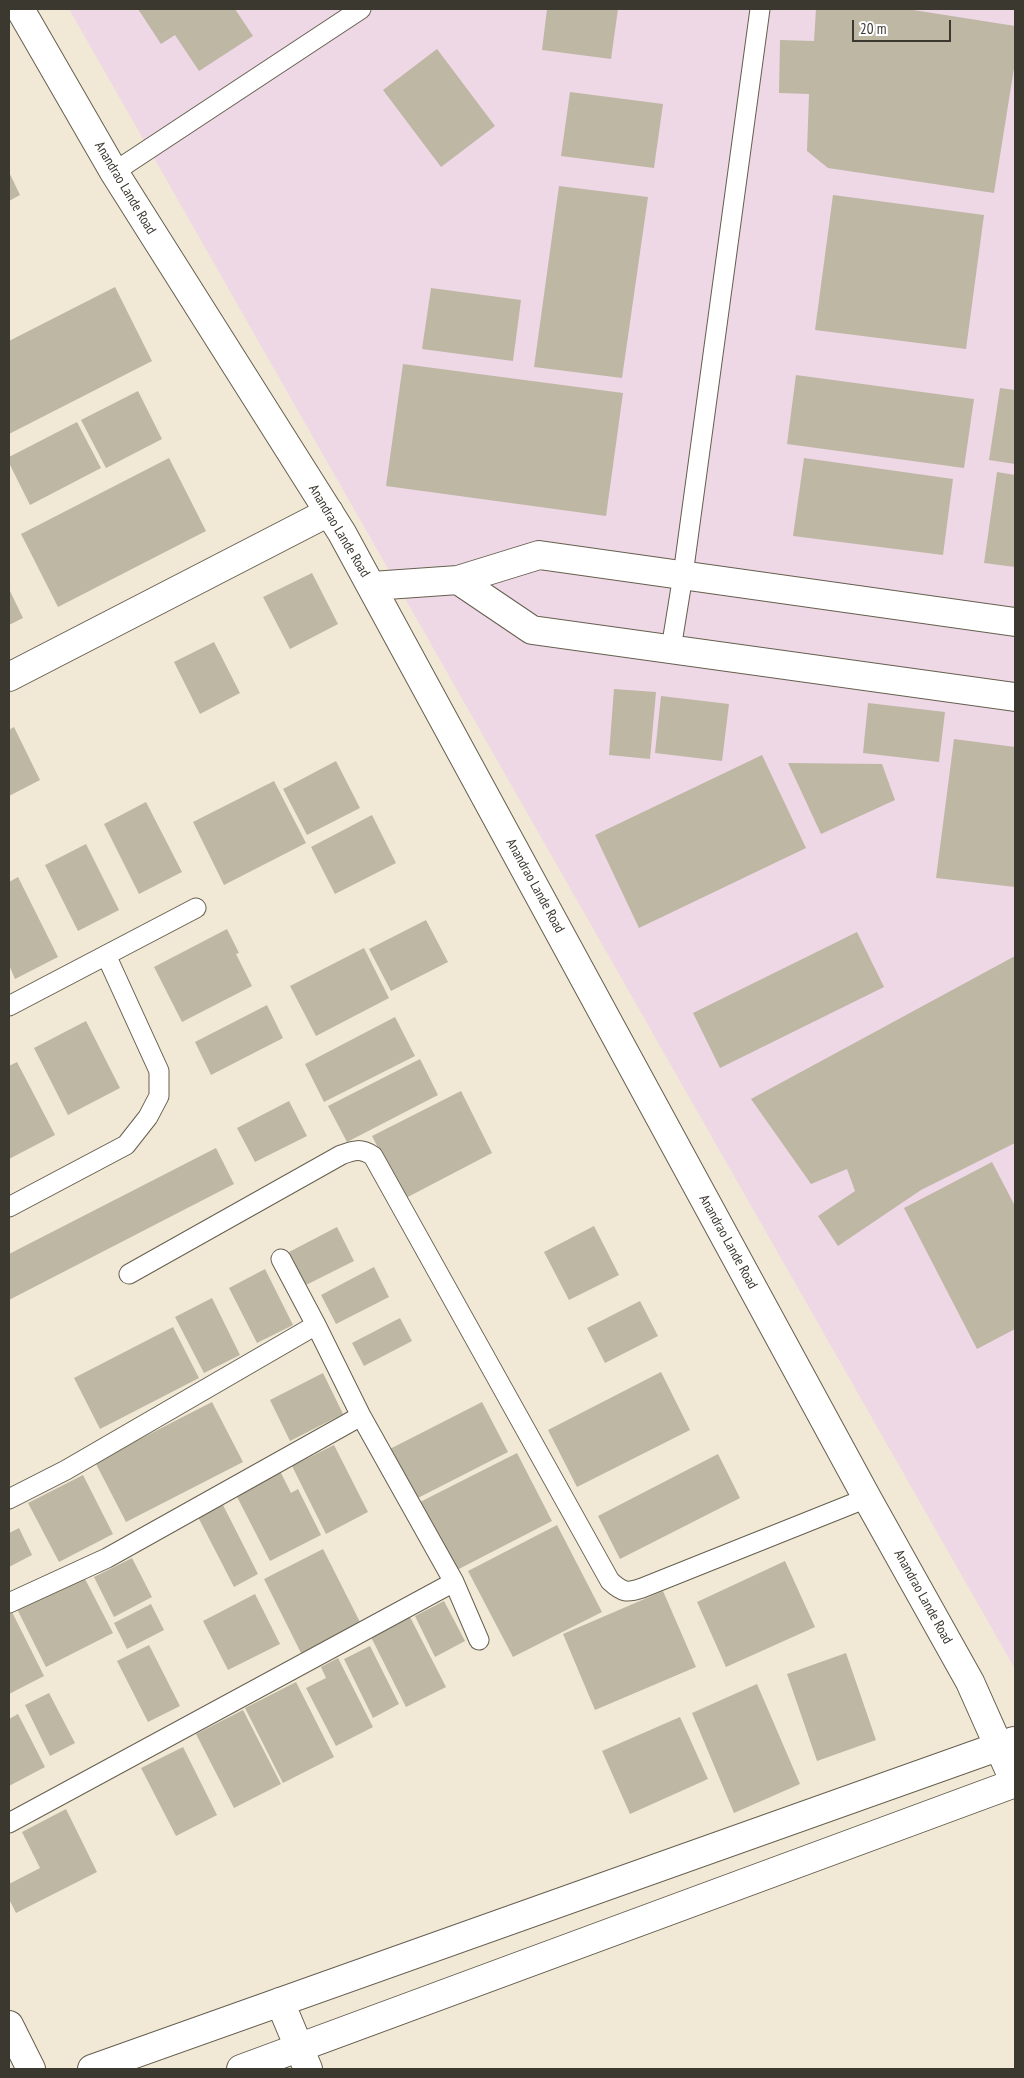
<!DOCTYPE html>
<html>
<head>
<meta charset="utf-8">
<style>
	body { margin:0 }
	#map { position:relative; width:1024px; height:2078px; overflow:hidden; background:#f1e9d6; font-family:"PT Sans Narrow",sans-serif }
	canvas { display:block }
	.frame { position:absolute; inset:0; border:10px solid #3b3830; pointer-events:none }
	.scale { position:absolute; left:852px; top:20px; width:99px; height:22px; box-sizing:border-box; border:2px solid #3b3830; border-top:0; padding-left:6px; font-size:15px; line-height:18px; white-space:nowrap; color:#3b3830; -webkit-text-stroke:4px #fff; paint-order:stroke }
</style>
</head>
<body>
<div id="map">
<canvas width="1024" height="2078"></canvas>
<div class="frame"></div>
<div class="scale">20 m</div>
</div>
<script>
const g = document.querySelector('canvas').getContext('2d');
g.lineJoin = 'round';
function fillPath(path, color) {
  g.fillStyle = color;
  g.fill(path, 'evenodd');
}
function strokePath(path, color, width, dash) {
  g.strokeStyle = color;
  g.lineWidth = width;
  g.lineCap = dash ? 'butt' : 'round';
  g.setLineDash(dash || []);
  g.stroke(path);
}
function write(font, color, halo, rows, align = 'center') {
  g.font = font + ' "PT Sans Narrow",sans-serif';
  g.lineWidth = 5;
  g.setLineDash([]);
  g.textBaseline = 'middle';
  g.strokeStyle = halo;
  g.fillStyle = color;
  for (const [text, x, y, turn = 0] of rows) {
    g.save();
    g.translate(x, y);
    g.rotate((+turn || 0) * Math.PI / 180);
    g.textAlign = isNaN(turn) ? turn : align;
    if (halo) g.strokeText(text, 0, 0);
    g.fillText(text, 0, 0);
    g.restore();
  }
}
fillPath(new Path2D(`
	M69,9h946v1660z`), '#eed8e6');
fillPath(new Path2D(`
	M138,9h97l18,27 -54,35 -24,-36 -14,9z
	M547,9h71l-7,50 -69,-9z
	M816,9h91l108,17v36l-21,131 -166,-25 -21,-17 2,-57 -30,-1 1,-53 34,1z
	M437,49l58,77 -54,41 -58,-77z
	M570,92l93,12 -9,64 -93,-12z
	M9,172l11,23 -11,6z
	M559,186l89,11 -26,181 -88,-11z
	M833,195l151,20 -18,134 -151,-19z
	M115,287l37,74 -143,73v-93z
	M431,288l90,12 -8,61 -91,-12z
	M403,364l220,29 -17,123 -220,-30z
	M796,375l178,24 -10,69 -177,-24z
	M1000,388l15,2v74l-26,-4z
	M138,391l24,48 -56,29 -25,-48z
	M77,422l24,46 -71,37 -21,-42v-6z
	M169,458l37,73 -148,76 -37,-73z
	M804,458l149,21 -10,76 -150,-19z
	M997,472l18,3v92l-31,-4z
	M312,573l26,51 -48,25 -27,-52z
	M9,589l14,29 -14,7z
	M214,642l26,51 -40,21 -26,-52z
	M614,689l42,3 -6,67 -41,-4z
	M661,696l68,8 -7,57 -67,-8z
	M868,703l77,9 -6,50 -76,-9z
	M14,727l26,53 -31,16v-66z
	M954,739l61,8v140l-79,-9z
	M762,755l44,93 -167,80 -44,-93z
	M336,761l24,47 -53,27 -24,-46z
	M788,763l94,1 13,36 -74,34z
	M274,781l32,62 -82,42 -31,-63z
	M146,802l36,70 -43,22 -35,-70z
	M372,815l24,48 -61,31 -24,-47z
	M86,844l33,66 -41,21 -33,-66z
	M18,877l40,80 -43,22 -6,-14v-83z
	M426,920l22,42 -57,29 -22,-42z
	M227,929l12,24 -3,1 16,32 -70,36 -28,-55z
	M857,932l27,55 -164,81 -27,-55z
	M364,948l25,50 -73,38 -26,-50z
	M1015,956v187l-94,47 -83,56 -20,-30 37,-25 -8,-22 -36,15 -60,-85z
	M267,1005l16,33 -72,37 -16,-33z
	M395,1017l20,39 -91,46 -19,-38z
	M86,1021l34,67 -52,27 -34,-67z
	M420,1059l18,36 -91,47 -19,-36z
	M17,1062l38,73 -46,24v-93z
	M461,1091l31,62 -88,46 -32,-63z
	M289,1101l18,35 -52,26 -18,-34z
	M216,1148l18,36 -225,116v-46z
	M992,1162l23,44v123l-38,20 -73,-141z
	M594,1226l25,49 -50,25 -25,-48z
	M337,1227l17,34 -48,24 -17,-33z
	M374,1267l15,30 -53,27 -15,-29z
	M265,1269l28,56 -36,18 -28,-55z
	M212,1298l28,57 -36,18 -29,-56z
	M640,1301l18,35 -53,27 -18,-35z
	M400,1318l12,23 -48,25 -12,-23z
	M173,1327l26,51 -99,51 -26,-51z
	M661,1372l29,58 -113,57 -29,-57z
	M323,1373l20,41 -53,27 -20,-41z
	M212,1402l31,60 -117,60 -31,-60z
	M482,1402l26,50 -96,49 -26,-50z
	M334,1445l34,67 -42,22 -34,-68z
	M517,1453l35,68 -97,50 -35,-69z
	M718,1454l22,44 -120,61 -22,-43z
	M279,1469l12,24 7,-4 23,46 -51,26 -36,-70z
	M83,1475l30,59 -54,28 -31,-59z
	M223,1505l35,69 -24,13 -36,-70z
	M557,1525l45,87 -89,45 -45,-86z
	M19,1528l13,27 -23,12v-34z
	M323,1549l38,75 -59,31 -38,-76z
	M132,1558l20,39 -38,20 -20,-40z
	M785,1561l30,66 -89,40 -29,-65z
	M83,1575l30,58 -67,34 -29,-58z
	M663,1591l33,76 -101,43 -32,-76z
	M255,1594l25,50 -52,26 -25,-49z
	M444,1601l21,40 -30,16 -20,-41z
	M151,1604l13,26 -37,19 -13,-26z
	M11,1610l33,66 -35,18v-83z
	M410,1617l36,70 -40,20 -35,-70z
	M149,1645l31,61 -32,16 -31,-61z
	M370,1646l29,58 -26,14 -29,-59z
	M846,1653l30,87 -59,21 -30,-87z
	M338,1658l35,69 -37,19 -30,-58 20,-10 -5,-11z
	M296,1682l38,75 -51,26 -38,-75z
	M757,1684l43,100 -66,29 -42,-100z
	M49,1693l26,50 -25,13 -25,-51z
	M243,1710l38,74 -47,24 -38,-74z
	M18,1714l27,53 -36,19v-67z
	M680,1717l28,62 -78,35 -28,-63z
	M183,1747l34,68 -41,21 -35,-68z
	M66,1809l31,63 -81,41 -7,-14v-15l31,-16 -18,-36z`), '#beb7a4');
const lane = new Path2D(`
	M114,172l247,-163
	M671,649l12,-74 77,-566
	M9,1006l187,-98
	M9,1207l117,-62 22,-28 11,-21v-25l-53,-116
	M281,1259l35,66 45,91 93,166 25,58
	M129,1274l212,-119c13,-5 20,-7 32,1l237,425c13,12 17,12 32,7l225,-90
	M9,1499l57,-29 250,-145
	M9,1603l98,-45 254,-142
	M9,1823l445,-241`);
const street = new Path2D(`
	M9,677l320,-165
	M280,2002l28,67
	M9,2025l22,44`);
const secondary = new Path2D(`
	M20,9l94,163 228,361 525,965 103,184 45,101
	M458,580l74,50 483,67
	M372,586l86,-6 81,-25 476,67
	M92,2069l922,-328
	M241,2069l774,-286`);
strokePath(lane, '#665f4f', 21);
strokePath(street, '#665f4f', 30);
strokePath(secondary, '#665f4f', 30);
strokePath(lane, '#fff', 19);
strokePath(street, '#fff', 28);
strokePath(secondary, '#fff', 28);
write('14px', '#3b3830', '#fff', [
	["Anandrao Lande Road",125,188,59],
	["Anandrao Lande Road",339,531,59],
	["Anandrao Lande Road",535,886,61],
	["Anandrao Lande Road",728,1242,61],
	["Anandrao Lande Road",923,1597,61]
]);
</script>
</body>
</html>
